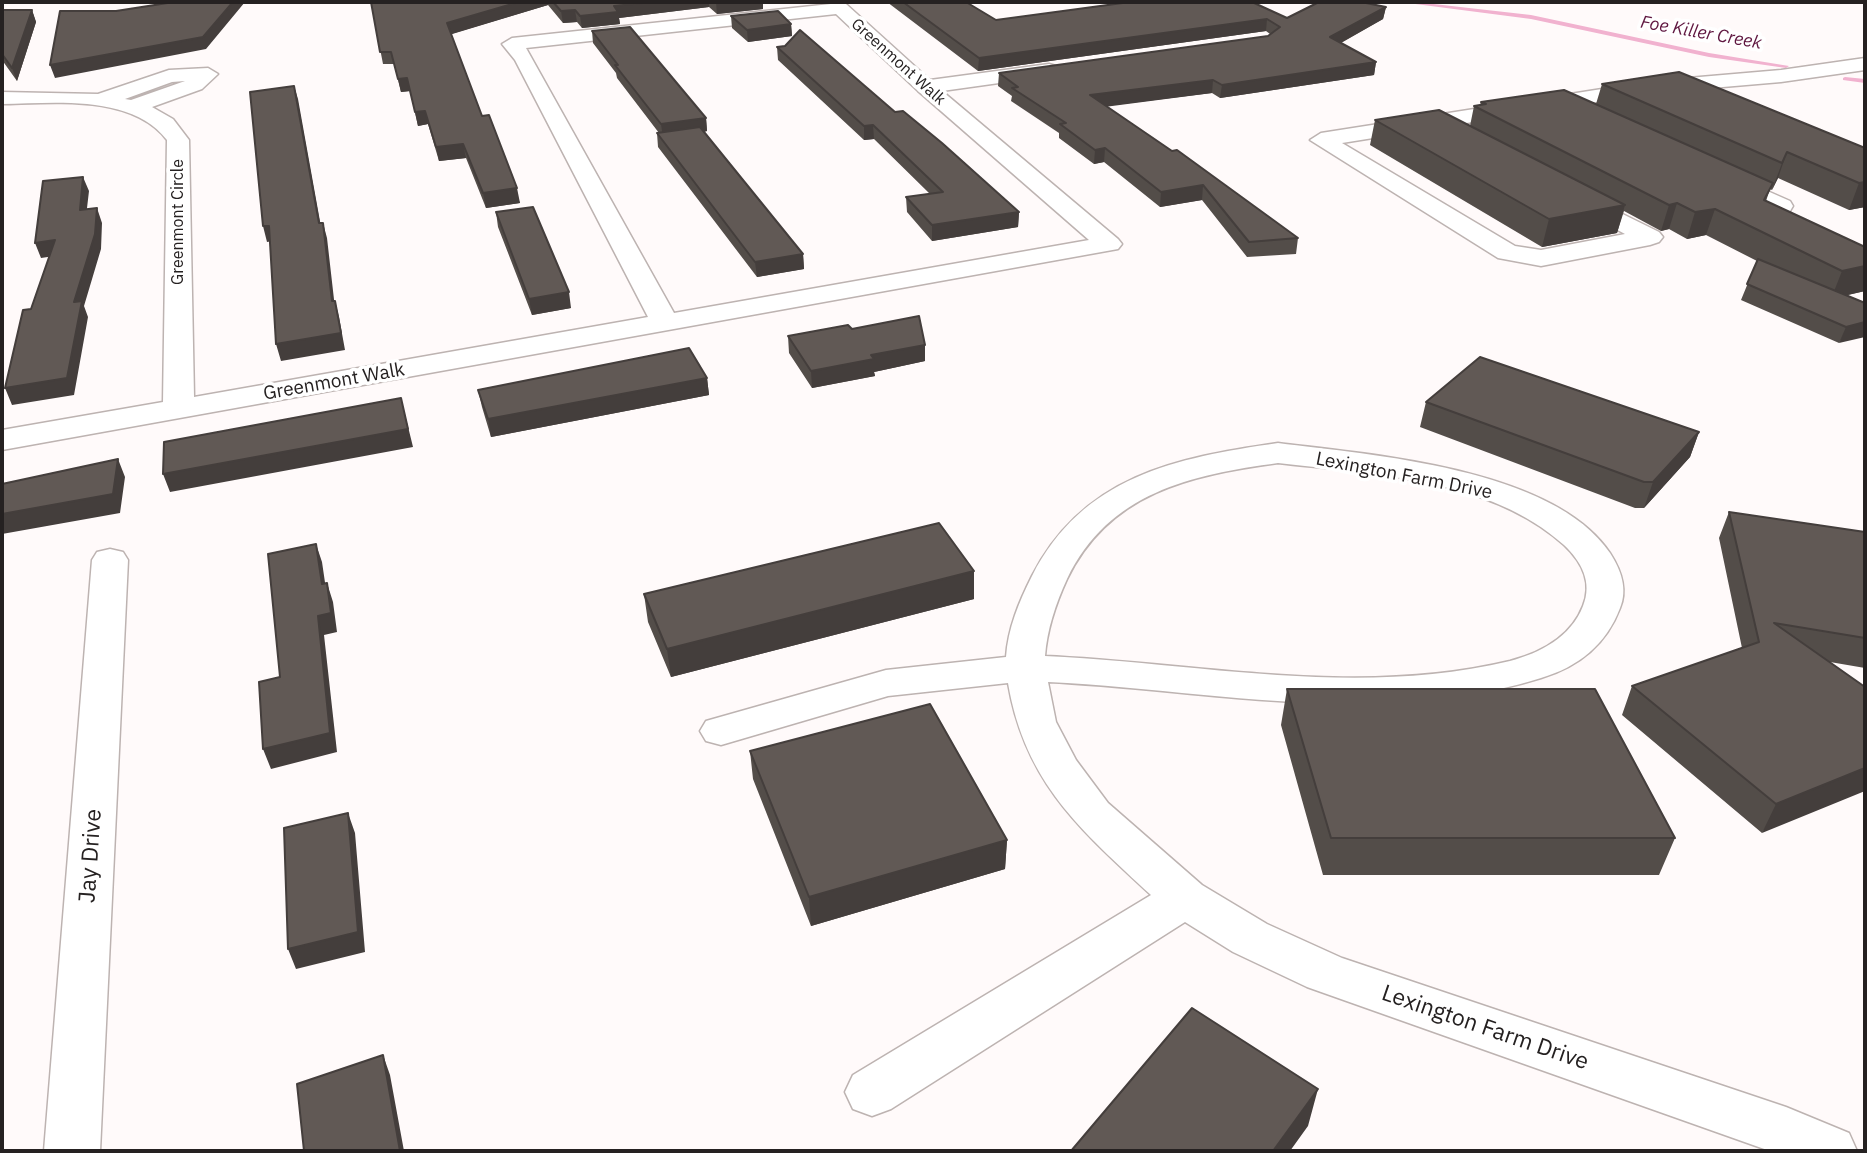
<!DOCTYPE html>
<html>
<head>
<meta charset="utf-8">
<style>
	body { margin:0 }
	#map { position:relative; width:1867px; height:1153px; overflow:hidden; background:#fffafa; font-family:"IBM Plex Sans",sans-serif }
	canvas { display:block }
	.frame { position:absolute; inset:0; border:4px solid #252121; pointer-events:none }
</style>
</head>
<body>
<div id="map">
<canvas width="1867" height="1153"></canvas>
<div class="frame"></div>
</div>
<script>
const g = document.querySelector('canvas').getContext('2d');
g.lineJoin = 'round';
function fillPath(path, color) {
  g.fillStyle = color;
  g.fill(path, 'evenodd');
}
function strokePath(path, color, width, dash) {
  g.strokeStyle = color;
  g.lineWidth = width;
  g.lineCap = dash ? 'butt' : 'round';
  g.setLineDash(dash || []);
  g.stroke(path);
}
function write(font, color, halo, rows, align = 'center') {
  g.font = font + ' "IBM Plex Sans",sans-serif';
  g.lineWidth = 7;
  g.setLineDash([]);
  g.textBaseline = 'middle';
  g.strokeStyle = halo;
  g.fillStyle = color;
  for (const [text, x, y, turn = 0] of rows) {
    g.save();
    g.translate(x, y);
    g.rotate((+turn || 0) * Math.PI / 180);
    g.textAlign = isNaN(turn) ? turn : align;
    if (halo) g.strokeText(text, 0, 0);
    g.fillText(text, 0, 0);
    g.restore();
  }
}
fillPath(new Path2D(`
	M1400,2h16l115,13 178,38 80,13 -3,2 -77,-11 -178,-38z
	M1845,77l20,2v4l-22,-3v-2z`), '#f1b2cf');
const minor = new Path2D(`
	M840,3l6,1 84,76 119,-16 7,2 3,4 -10,6 -107,15 176,148 4,5 -4,5 -1116,201v-20l161,-28 4,-262c-35,-46 -113,-37 -165,-36v-12l96,2 71,-24 39,-2 10,6 -16,15 -50,18 21,12 16,21 5,257 454,-80 -133,-257 -13,-16 10,-6zM836,14l82,77 171,149 -415,73 -148,-265zM185,81l-54,19 -6,-1 47,-17z
	M1865,58v12l-84,12 -128,11 -311,50 173,103 26,4 84,-16 -56,-30 -3,-5 3,-5 9,-2 81,40 4,5 -4,5 -9,3 -109,21 -43,-8 -188,-118 11,-7 332,-52 128,-11z
	M1722,171l68,30 3,5 -3,5h-18l-58,-28 -4,-5 4,-5z
	M1278,443c94,12 275,25 332,110 11,17 18,36 10,55 -14,37 -42,59 -79,70 -163,51 -328,12 -493,4l8,40 20,38 32,43 94,82 65,39 75,34 444,149 63,26 8,18h-87l-463,-164 -74,-35 -48,-30 -294,187 -19,7 -19,-7 -8,-17 8,-17 298,-180c-70,-65 -126,-112 -143,-212l-120,13 -167,49 -15,-4 -6,-10 6,-10 180,-51 120,-13c2,-29 13,-55 26,-81 51,-100 143,-118 246,-133zM1278,463c94,11 212,15 286,82 17,16 29,37 19,61 -12,31 -43,47 -73,55 -154,37 -310,2 -465,-5 2,-27 11,-53 22,-77 42,-87 124,-104 211,-116z
	M110,549l13,3 5,8 -28,591h-56l48,-591 5,-8z`);
strokePath(minor, '#bdb3b1', 3);
fillPath(minor, '#fff');
fillPath(new Path2D(`
	M371,2h393h-1v7l-46,5 -8,-7 -90,11 1,6 -38,4 -5,-6 -14,1 -15,-18 -97,29 31,82 38,87 -34,5 -20,-50 -27,3 -11,-37 -10,2 -8,-35 -9,1 -7,-28h-11z
	M887,2h79l30,18 291,-2 99,-11 -3,12 -42,24 35,19 -2,13 -154,23 -8,-5 -106,13 192,132 -2,16 -49,3 -45,-57 -42,7 -56,-45 -10,2 -35,-26v-5l-48,-32 1,-5 -14,-10 1,-13 269,-37 2,-2 -4,-3 -288,40z
	M2,10h30l4,12 -19,59 -15,-21z
	M731,16l60,8 1,12 -44,6 -16,-14z
	M592,31l114,87 1,13 -3,1 99,122 1,15 -47,8 -99,-130 -1,-14h2l-42,-55 -1,-5 -23,-30z
	M777,47l118,65 124,100 -1,15 -86,14 -25,-29 -1,-15 24,-3 -56,-55 -10,1 -86,-80z
	M1602,84l263,64v59l-16,3 -71,-32 -6,12 -2,-1 -4,12 99,46v44l-18,4 18,8 -26,40 -98,-43 16,-39 -51,-26 -19,4 -18,-10 -8,2 -37,-20 -7,22 -75,14 -172,-102 5,-25 95,6 4,-20 6,-1 1,-3 115,2z
	M496,212l75,96 -39,7 -34,-88z
	M852,329l73,16v16l-51,11 1,4 -63,12 -23,-35 -1,-17z
	M707,378l2,17 -218,42 -9,-30 -4,-17z
	M1426,402l273,30 -9,25 -46,51h-9l-215,-81z
	M1729,512l136,20v136l-35,-6 35,25 -103,146 -140,-118 10,-29 110,-38 -23,-110z
	M974,571v28l-303,78 -23,-55 -4,-28z
	M1287,689l388,149 -16,37h-336l-42,-150z
	M750,751l257,89 -2,29 -194,57 -58,-147z`), '#534d49');
fillPath(new Path2D(`
	M233,2h12l-39,47 -151,29 -5,-13z
	M519,2h29v3l-99,30 -2,-12z
	M652,2h57v5l-90,11 1,6 -38,4 -2,-12 34,-10z
	M716,2h48h-1v7l-46,5z
	M1386,7l-3,12 -55,31 2,-13z
	M32,10l4,12 -19,59 -5,-13z
	M575,10l2,12 -14,1 -2,-12z
	M1267,19l-1,12 -288,40 1,-13z
	M791,24l1,12 -44,6 -1,-12z
	M1376,62l-2,13 -154,23 2,-13z
	M407,78l3,13 -9,1 -3,-13z
	M1213,80l-1,13 -123,16 1,-14z
	M294,86l4,13 25,139 -4,-15z
	M425,111l3,13 -10,2 -3,-14z
	M706,118l1,13 -44,7 -2,-14z
	M873,125l1,14 -10,1v-14z
	M463,144l3,14 -27,3 -3,-14z
	M1105,148l-1,14 -10,2 1,-14z
	M1787,152l-9,26 -6,12 10,-27z
	M83,177l6,14 -4,34 -5,-15z
	M1865,182v25l-16,3 10,-27z
	M1203,185l-1,15 -42,7 1,-15z
	M517,188l3,15 -34,5 -3,-15z
	M1677,203l-8,26 -8,2 8,-26z
	M1625,205l-8,28 -75,14 7,-28z
	M97,208l5,15 -1,26 -17,57 4,11 -14,78 -62,10 -7,-17z
	M1715,209l-9,26 -19,4 8,-27z
	M1019,212l-1,15 -86,14v-16z
	M323,223l4,15 9,79 -4,-16z
	M263,226h6l4,15 -6,1z
	M55,240l6,15 -20,3 -6,-15z
	M803,254l1,15 -47,8 -2,-15z
	M1865,266v25l-34,8 11,-28z
	M569,292l2,16 -39,7 -3,-16z
	M335,301l4,16 6,33 -64,11 -5,-17z
	M1865,322v15l-26,6 7,-16z
	M925,345v16l-51,11 1,4 -63,12 -1,-17 60,-16z
	M707,378l2,17 -218,42 -3,-18z
	M401,398l12,49 -243,45 -7,-18z
	M1699,432l-9,25 -46,51 9,-26z
	M118,459l7,18 -5,36 -118,21v-20z
	M316,544l6,18 6,41 -6,-19z
	M974,571v28l-303,78 -4,-28z
	M327,583l6,19 4,30 -13,3 13,117 -66,17 -8,-20 55,-133z
	M1865,768v23l-103,42 14,-29z
	M348,813l7,20 10,119 -69,17 -8,-20z
	M1007,840l-2,29 -194,57 -2,-29z
	M383,1055l7,20 14,76h-4z
	M1318,1089l-10,37 -18,25h-17z`), '#443e3c');
const building = new Path2D(`
	M174,2h59l-30,35 -153,28 10,-54h56z
	M371,2h148l-72,21 35,93 7,-1 28,73 -34,5 -20,-49 -27,3 -11,-36 -10,1 -8,-34 -9,1 -7,-27h-11z
	M553,2h99l-38,4 4,6 -38,4 -5,-6 -14,1z
	M903,2h63l30,18 134,-18h122l35,16 32,-16h42l25,5 -56,30 46,25 -154,23 -9,-5 -123,15 82,56 5,-1 121,88 -49,4 -46,-57 -42,7 -56,-44 -10,2 -35,-26 6,-1 -54,-35 6,-1 -19,-14 269,-37 12,-9 -13,-8 -288,39z
	M2,10h30l-20,58 -10,-14z
	M778,11l13,13 -44,6 -16,-14z
	M630,27l76,91 -45,6 -46,-59h3l-26,-34z
	M800,30l95,82 8,-1 39,32 77,69 -87,13 -26,-28 37,-5 -70,-67 -9,1 -87,-79 8,-1z
	M1679,72l186,76v34l-6,1 -72,-31 -5,11 -180,-79z
	M294,86l25,137h4l9,78h3l6,32 -65,11 -7,-118h-6l-13,-134z
	M1564,90l209,93 -9,17 101,47v19l-23,5 -127,-62 -20,3 -18,-9 -8,2 -195,-99 12,-2 -5,-2z
	M1439,110l186,95 -76,14 -174,-99z
	M700,127l103,127 -48,8 -98,-129z
	M83,177l-3,33 17,-2 -2,26 -21,68 8,-1 -15,77 -62,10 18,-78 8,-1 24,-69 -20,3 8,-62z
	M533,207l36,85 -40,7 -33,-87z
	M1758,259l107,44v19l-19,5 -99,-43z
	M919,316l6,29 -54,10 3,4 -63,12 -23,-35 60,-11 4,4z
	M689,348l18,30 -219,41 -10,-29z
	M1480,357l219,75 -46,50h-9l-218,-80z
	M401,398l7,31 -245,45 1,-32z
	M118,459l-5,35 -111,20v-30z
	M1729,512l136,20v106l-91,-15 91,64v81l-89,36 -144,-118 127,-44z
	M939,523l35,48 -307,78 -23,-55z
	M316,544l6,40 5,-1 4,30 -13,3 12,117 -67,16 -4,-67 21,-5 -12,-123z
	M1287,689h308l80,149h-344z
	M930,704l77,136 -198,57 -59,-146z
	M348,813l10,119 -70,17 -4,-121z
	M1192,1008l126,81 -45,62h-202z
	M383,1055l17,96h-96l-7,-67z`);
fillPath(building, '#615955');
strokePath(building, '#443e3c', 2);
write('16px', '#252121', '#fff', [
	["Greenmont Walk",898,62,42],
	["Greenmont Circle",178,222,-90]
]);
write('italic 18px', '#5f1740', '#fff', [
	["Foe Killer Creek",1701,33,10]
]);
write('19px', '#252121', '#fff', [
	["Greenmont Walk",334,382,-10],
	["Lexington Farm Drive",1404,476,11]
]);
write('23px', '#252121', '#fff', [
	["Jay Drive",91,856,-86],
	["Lexington Farm Drive",1485,1028,19]
]);
</script>
</body>
</html>
